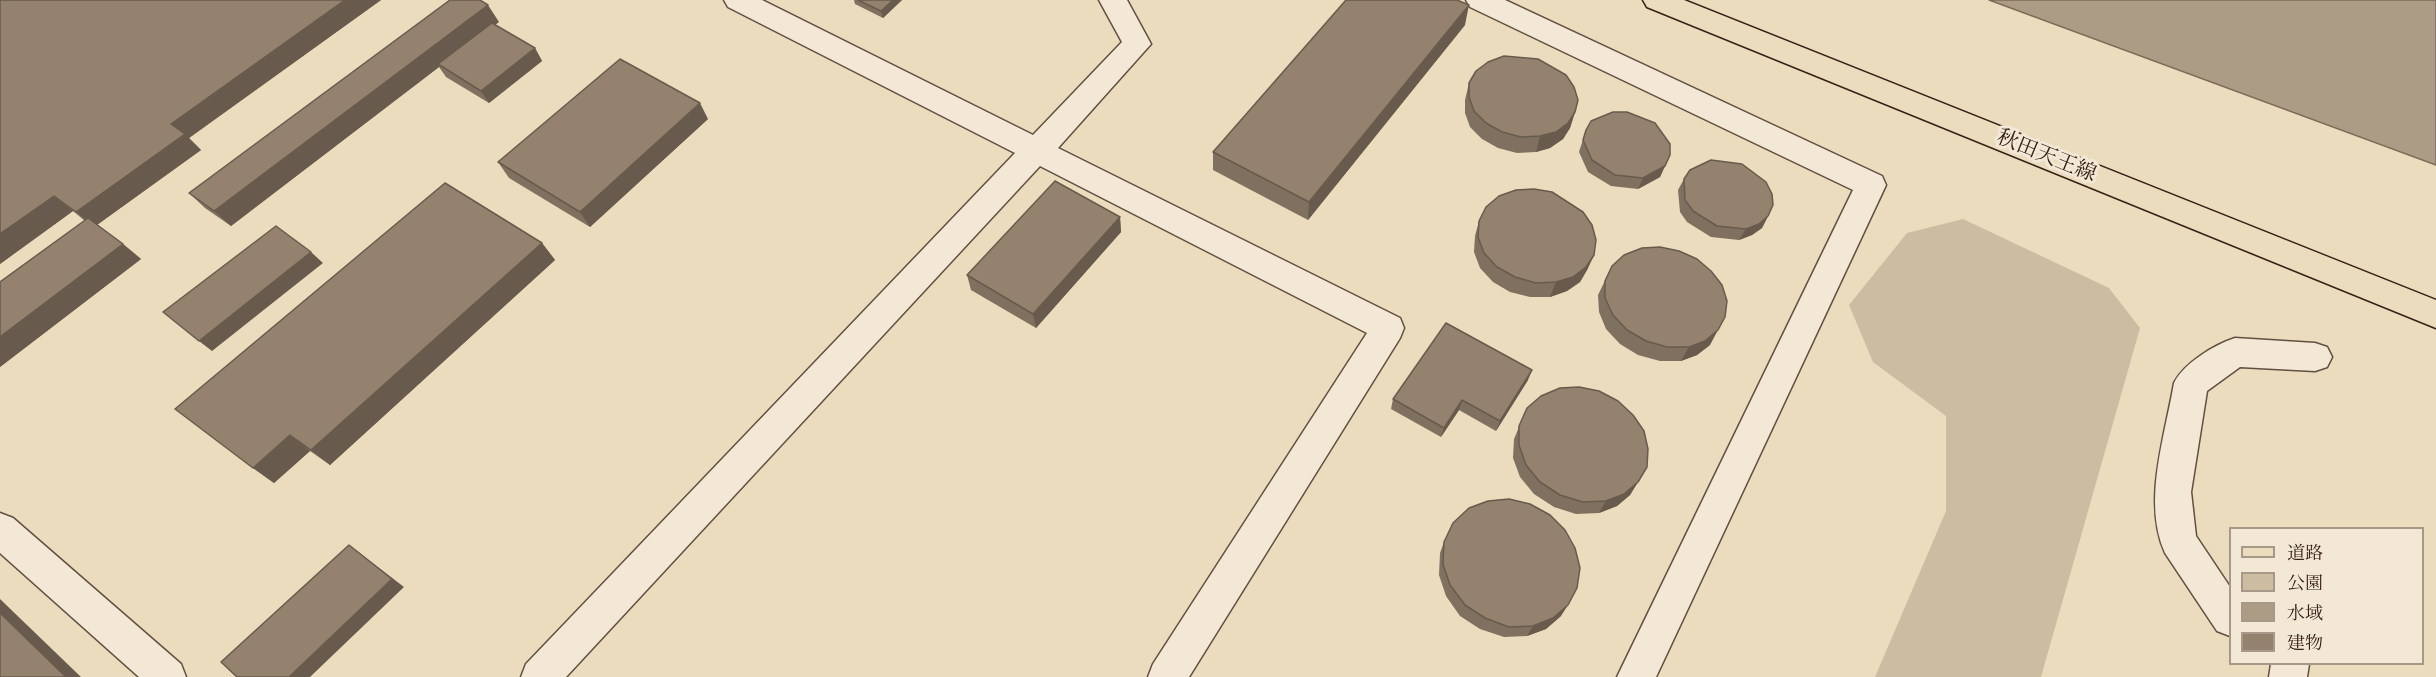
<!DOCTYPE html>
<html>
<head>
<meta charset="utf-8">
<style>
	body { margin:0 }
	#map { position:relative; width:2436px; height:677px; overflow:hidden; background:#ebdcbe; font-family:Cardo,"Noto Serif JP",serif }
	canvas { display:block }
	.legend { position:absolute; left:2229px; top:527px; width:195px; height:138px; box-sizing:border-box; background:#f2e8d5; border:2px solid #a79889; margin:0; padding:8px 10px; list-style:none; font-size:18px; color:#362017 }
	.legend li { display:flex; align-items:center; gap:12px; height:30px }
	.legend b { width:30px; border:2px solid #a79889 }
</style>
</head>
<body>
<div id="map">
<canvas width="2436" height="677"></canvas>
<ul class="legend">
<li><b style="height:8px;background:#ebdcbe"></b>道路</li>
<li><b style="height:16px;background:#ccbca2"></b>公園</li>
<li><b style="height:16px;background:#ad9c85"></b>水域</li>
<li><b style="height:16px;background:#94826e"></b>建物</li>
</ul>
</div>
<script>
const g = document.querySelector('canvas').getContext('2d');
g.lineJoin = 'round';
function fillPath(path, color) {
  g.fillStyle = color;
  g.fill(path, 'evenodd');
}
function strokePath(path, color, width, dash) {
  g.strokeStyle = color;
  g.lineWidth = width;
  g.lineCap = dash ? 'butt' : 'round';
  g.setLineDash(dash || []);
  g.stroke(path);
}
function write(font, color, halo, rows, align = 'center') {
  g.font = font + ' Cardo,"Noto Serif JP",serif';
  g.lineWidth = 6;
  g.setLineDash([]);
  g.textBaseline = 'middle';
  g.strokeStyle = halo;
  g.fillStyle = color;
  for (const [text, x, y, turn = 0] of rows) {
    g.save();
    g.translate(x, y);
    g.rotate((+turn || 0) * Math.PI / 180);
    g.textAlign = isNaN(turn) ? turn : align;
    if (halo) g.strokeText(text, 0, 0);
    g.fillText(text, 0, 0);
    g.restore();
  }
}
fillPath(new Path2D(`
	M1963,219l146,69 31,40 -99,349h-166l71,-166v-95l-73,-54 -24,-57 58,-72z`), '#ccbca2');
const water = new Path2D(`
	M1989,0h447v165z`);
fillPath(water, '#ad9c85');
strokePath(water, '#7d6a59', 1.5);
const minor = new Path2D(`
	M724,0h38l271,135 89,-93 -23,-42h28l24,44 -93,104 342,170 4,10 -4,10 -211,339h-41l5,-13 214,-331 -327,-167 -474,511h-45l5,-13 489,-511 -287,-146z
	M1466,0h39l377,176 4,9 -230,492h-39l236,-487 -383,-183z
	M2235,338l80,5 12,4 5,10 -5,10 -12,4 -75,-4 -33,24 -16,101 5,44 34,51v49l-13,-5 -52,-78c-23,-51 0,-117 9,-170 10,-20 40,-38 61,-45z
	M0,513l13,5 168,146 5,13h-47l-139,-124z
	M2271,664h38l-2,13h-38z`);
const major = new Path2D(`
	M1643,0h41l752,300v28l-789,-321z`);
strokePath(minor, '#634f41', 3);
strokePath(major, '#362017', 3);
fillPath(minor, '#f2e8d5');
fillPath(major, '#ebdcbe');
fillPath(new Path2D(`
	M0,0h381l-192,138 12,12 -104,75 26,19 18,15 -141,108v-85l85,-61 -12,-10 -73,53z
	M854,0h48l-19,18 -28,-14z
	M499,22l-5,3 41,23 7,13 -53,42 -43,-26 -7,-10 -208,159 -26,-18 -16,-15z
	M1465,25l-157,195 -95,-50v-18z
	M1469,83l106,29 -5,16 -7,11 -13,9 -14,4 -19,1 -19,-5 -16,-9 -12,-12 -5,-14v-13z
	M708,119l-118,108 -81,-49 -11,-16z
	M1586,130l84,25 -10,22 -22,12 -27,-3 -23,-14 -9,-20z
	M1684,179l84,37 -6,12 -10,7 -13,5 -28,-3 -24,-15 -7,-10 -2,-22z
	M1120,217l1,15 -85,96 -65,-38 -4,-15z
	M1479,221l115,34 -7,15 -7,12 -13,9 -17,6h-20l-20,-5 -17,-10 -13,-14 -6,-16 1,-16z
	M542,243l13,17 -225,205 -20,-14 -36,32 -21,-15z
	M1612,266l98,79 -13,10 -16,6h-21l-22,-6 -18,-11 -14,-15 -7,-17 -1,-17z
	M1528,380l-32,51 -37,-21 -18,27 -50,-28 2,-10z
	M1527,408l111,74 -8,13 -13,11 -18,7 -23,1 -22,-7 -20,-13 -14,-17 -7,-19 1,-19z
	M1444,542l117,74 -15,13 -19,7 -23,1 -24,-8 -20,-13 -14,-20 -7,-21 1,-22z`), '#7f705f');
fillPath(new Path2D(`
	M345,0h36l-192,138 12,12 -107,77 -18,-15 95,-88z
	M893,0h9l-19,18 -2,-7z
	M488,5l11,17 -59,44 -2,-2 1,3 -208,159 -17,-15z
	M1469,5l-4,20 -157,195 1,-18z
	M535,48l7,13 -53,42 -8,-12z
	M700,103l8,16 -118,108 -10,-15z
	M1575,112l-5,16 -7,11 -13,9 -14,4 4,-16z
	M1665,166l-5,11 -22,12 5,-11z
	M54,196l19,15 -73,53v-30z
	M1768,216l-6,12 -10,7 -13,5 7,-11z
	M1120,217l1,15 -85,96 -3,-14z
	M542,243l13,17 -225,205 -19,-15z
	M123,244l18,15 -141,108v-30z
	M311,252l12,11 -111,88 -13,-10z
	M1594,255l-7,15 -7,12 -13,9 -17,6 6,-15z
	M1718,330l-8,15 -13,10 -16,6 8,-14z
	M1532,370l-4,10 -32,51 4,-10z
	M1462,400l-3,10 -18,27 3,-9z
	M290,435l20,16 -36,32 -21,-15z
	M1638,482l-8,13 -13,11 -18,7 7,-12z
	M349,545l55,42 -94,90h-21z
	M0,599l81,78h-15l-66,-64z
	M1568,605l-7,11 -15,13 -19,7 6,-10z`), '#685b4d');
const building = new Path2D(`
	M0,0h345l-174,124 14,10 -109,78 -22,-16 -54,38z
	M450,0h30l8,5 -274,206 -25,-18z
	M858,0h35l-12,11z
	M1346,0h111l12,5 -160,197 -96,-50z
	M492,23l43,25 -54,43 -43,-27z
	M1504,56l34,3 28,16 8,12 4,13 -3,12 -7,11 -12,9 -16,4 -19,1 -19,-5 -16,-9 -12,-12 -5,-14v-14l7,-12 12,-9z
	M620,59l80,44 -120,109 -82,-50z
	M1613,112h14l28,11 15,21v11l-5,11 -22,12 -28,-3 -23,-15 -9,-20 3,-10 5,-9z
	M1711,160l31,4 24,18 6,12 1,11 -5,11 -9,8 -13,5 -29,-3 -24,-15 -8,-11 -1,-21 6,-9z
	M1055,181l65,36 -87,97 -66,-39z
	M445,183l97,60 -231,207 -21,-15 -37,33 -78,-59z
	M1534,189l18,3 31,20 9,13 4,15 -2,15 -8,12 -13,10 -17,5 -20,1 -21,-6 -18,-10 -13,-14 -6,-16 1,-16 7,-14 13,-11 17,-6z
	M88,218l35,26 -123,93v-55z
	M276,226l35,26 -112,89 -36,-29z
	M1660,247l19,4 18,8 14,12 11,14 5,16 -2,16 -7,13 -13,11 -16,6h-22l-21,-6 -19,-11 -14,-15 -8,-17v-17l7,-15 12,-11 18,-7z
	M1446,323l86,47 -32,51 -38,-21 -18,28 -51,-29z
	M1579,387l20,4 19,10 15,14 11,16 4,18 -1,18 -9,15 -14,12 -18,7 -23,1 -23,-7 -20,-13 -14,-17 -7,-20v-19l8,-18 14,-12 19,-8z
	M1509,499l21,5 20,11 15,15 10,18 5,20 -3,20 -9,17 -15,13 -20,8 -24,1 -24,-9 -20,-13 -15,-20 -7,-21 1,-22 9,-19 16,-15 19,-7z
	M349,545l43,34 -103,98h-52l-16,-15z
	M0,613l66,64h-66z`);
fillPath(building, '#94826e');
strokePath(building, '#685b4d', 1.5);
write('21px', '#362017', '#f2e8d5', [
	["秋田天王線",2046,157,22]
]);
</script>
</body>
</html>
